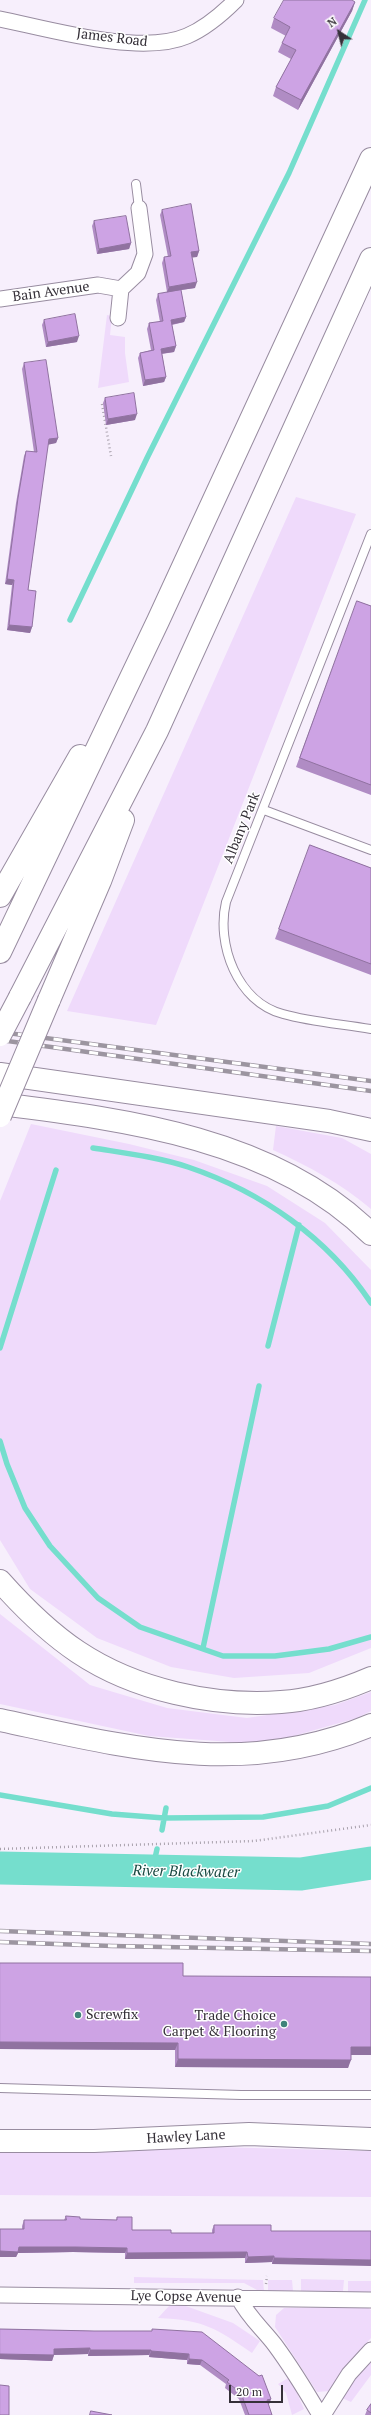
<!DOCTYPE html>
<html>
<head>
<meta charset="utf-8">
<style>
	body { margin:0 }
	#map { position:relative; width:371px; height:2415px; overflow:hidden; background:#f7effc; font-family:"PT Serif",serif }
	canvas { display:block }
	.north { position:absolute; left:319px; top:12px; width:40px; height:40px; -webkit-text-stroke:3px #fff; paint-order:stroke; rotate:325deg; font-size:11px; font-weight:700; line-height:16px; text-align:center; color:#353038 }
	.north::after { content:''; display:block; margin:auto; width:14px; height:18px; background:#353038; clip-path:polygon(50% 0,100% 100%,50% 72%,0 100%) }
	.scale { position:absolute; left:229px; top:2385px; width:54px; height:18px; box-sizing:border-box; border:2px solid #353038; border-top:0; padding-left:5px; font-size:12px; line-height:14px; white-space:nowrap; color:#353038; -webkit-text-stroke:3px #fff; paint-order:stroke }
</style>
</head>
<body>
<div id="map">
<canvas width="371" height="2415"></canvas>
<div class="north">N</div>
<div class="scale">20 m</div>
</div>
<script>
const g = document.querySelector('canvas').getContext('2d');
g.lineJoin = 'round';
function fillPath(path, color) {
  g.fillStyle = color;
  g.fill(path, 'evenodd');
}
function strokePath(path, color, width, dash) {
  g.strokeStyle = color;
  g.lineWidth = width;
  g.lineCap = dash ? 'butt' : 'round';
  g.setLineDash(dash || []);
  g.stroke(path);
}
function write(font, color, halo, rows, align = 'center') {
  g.font = font + ' "PT Serif",serif';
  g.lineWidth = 3;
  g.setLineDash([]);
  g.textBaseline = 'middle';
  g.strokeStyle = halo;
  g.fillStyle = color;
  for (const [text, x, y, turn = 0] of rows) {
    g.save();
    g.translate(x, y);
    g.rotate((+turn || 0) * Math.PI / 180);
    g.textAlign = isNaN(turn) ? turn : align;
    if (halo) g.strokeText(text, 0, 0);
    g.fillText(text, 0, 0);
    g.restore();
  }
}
fillPath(new Path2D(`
	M107,315l5,1 -2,19 15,2v16l4,29 -31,6z
	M296,497l60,17 -200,511 -89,-14z
	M31,1124l98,20 65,16 73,26 58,37 46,47v378l-62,25 -75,5 -63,-11 -74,-29 -67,-49 -30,-49v-339z
	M276,1126l66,12 29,16v55c-29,-25 -63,-43 -98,-59z
	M0,1614l90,71 77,23 80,10 88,-13 36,-13v19l-14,7 -74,21 -39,4 -95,-7 -149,-32z
	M215,2147l156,4v46l-371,-2v-44z
	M134,2277l129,3 1,11 -7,-1 -13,-7h-110z
	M301,2279l43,1 -1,11h-42z
	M268,2280h24l1,11h-25z
	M348,2281h23v11h-23z
	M183,2305l50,18 27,18 -8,12c-36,-25 -48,-33 -94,-35l11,-12z
	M367,2307l4,3v28l-27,30 -15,23 -12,1 -42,-65 1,-12 8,-7z
	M371,2362v13l-20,27 -9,-4 21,-30z
	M290,2377l14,32 -12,6 -6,-22 -8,-9z`), '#efdafb');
strokePath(new Path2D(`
	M70,620l77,-162 142,-285 76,-173
	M93,1148c31,5 65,9 95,19 74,25 140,71 183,136
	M268,1346l31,-121
	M0,1348l56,-178
	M0,1441l7,23 18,44 25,38 48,52 42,29 83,29h52l54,-7 42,-12
	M203,1648l56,-262
	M0,1795l112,19 52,4 99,-1 65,-11 43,-18
	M162,1830l4,-22
	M152,1872l5,-23`), '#75decd', 5.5);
strokePath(new Path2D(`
	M0,1868l301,6 70,-11`), '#75decd', 33);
const lane = new Path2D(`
	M136,184l3,24
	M371,534l-145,368c-10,42 11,100 57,112 28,8 59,10 88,15
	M264,810l107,40
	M0,2088l241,7h130`);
const street = new Path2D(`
	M0,19c49,10 141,37 187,17 19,-8 35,-22 49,-36
	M0,299l98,-14 23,4
	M118,318l3,-29 17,-16 7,-19 -6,-46
	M0,2295l371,5
	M238,2297c11,21 24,31 37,48 17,23 31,46 45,70
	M323,2415l26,-41 22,-24`);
const secondary = new Path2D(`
	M0,2141h94l155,-7 122,5`);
const highway = new Path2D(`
	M0,896l80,-140
	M0,952l158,-331 213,-462
	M20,997l137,-266 214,-472
	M49,1000l51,-119 23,-61
	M0,1074l329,47 42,9
	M0,1104c128,16 275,35 371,130
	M0,1581c24,27 48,51 78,71 57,38 135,55 203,50 30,-2 62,-12 90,-24
	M0,1720c127,27 244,59 371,5`);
strokePath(lane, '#988ca0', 10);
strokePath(street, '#988ca0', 17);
strokePath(secondary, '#988ca0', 24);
strokePath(highway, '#988ca0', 24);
strokePath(new Path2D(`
	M102,404l9,52
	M0,1849l254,-8 117,-16
	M266,2284l1,-8`), '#a8a1ac', 2.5, [1, 3]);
strokePath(lane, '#fff', 8);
strokePath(street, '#fff', 15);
strokePath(secondary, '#fff', 22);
strokePath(highway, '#fff', 22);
const rail = new Path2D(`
	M0,1032l371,49
	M0,1040l371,51
	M0,1931l371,13
	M0,1942l112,4 259,5`);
strokePath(rail, '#9c95a0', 4.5);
strokePath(rail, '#fff', 3, [9]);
const highwayBridge = new Path2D(`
	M0,1035l20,-38
	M0,1116l49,-116`);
strokePath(highwayBridge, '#988ca0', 24, []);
strokePath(highwayBridge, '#fff', 22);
fillPath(new Path2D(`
	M355,2l-3,9 -54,99 -25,-14 3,-9 15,-28 -13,-7 4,-9 4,-7 -15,-8 3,-10z
	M162,210l37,41 -2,6h-5l3,31 -14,2 5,27 -2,5 -12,3 4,21 -2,6 -12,2 4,23 -2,5 -21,4 -5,-28 2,-5 11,-3 -4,-21 2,-6 11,-1 -4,-22 2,-6 9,-2 -5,-29 2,-6h4l-8,-42z
	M94,221l37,22 -2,6 -32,5 -5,-28z
	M44,320l33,22 -31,5 -4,-22z
	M24,363l34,75 -2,5 -8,1 -20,146 4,37 -2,6 -23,-3 5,-45 -7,-1 11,-81 8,-47 2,-5 8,1 -12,-83z
	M105,398l30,22 -29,5 -3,-22z
	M357,601l14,5v189l-75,-28z
	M310,845l61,23v107l-96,-36z
	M0,1963l183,13 168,79 -3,13 -173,-1v-17l-175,-1z
	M66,2216l14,3 36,1 1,-3 15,13 39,3h41v-3l2,-5 57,6h100l-99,33v-2l-27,1v-5l-120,1v-6l-52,-1 -55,1 -2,4h-16v-28h22v-3l2,-6h40z
	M0,2329l94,2h58v-2l119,70 -2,5 -1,1 4,10h-27l-6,-16 -14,-11 1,-4 -26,-19 -13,-1v-4l-38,-3v-2l-61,1v-2l-34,1 -2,6 -52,-2z
	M371,2404v11h-6l2,-5z`), '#b08cc4');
fillPath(new Path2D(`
	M355,2l-3,9 -54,99 3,-10z
	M131,243l-2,6 -32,5 2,-5z
	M199,251l-2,6 -8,1 2,-6z
	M197,282l-2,6 -28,4 2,-5z
	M186,317l-2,5 -15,3 2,-5z
	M79,336l-2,6 -31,5 2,-5z
	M176,346l-2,6 -15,2 2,-5z
	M166,377l-2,5 -21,4 2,-6z
	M137,414l-2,6 -29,5 2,-6z
	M58,438l-2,5 -9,2 2,-6z
	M7,579l7,1 -2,5 -7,-1z
	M9,625l23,2 -2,6 -23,-3z
	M0,2042l178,1 -3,7 -175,-1z
	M351,2047h20v8h-23z
	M178,2059l173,1 -3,8 -173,-1z
	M19,2247h56l52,1 -2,5 -52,-1 -55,1 -2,4h-16v-6z
	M247,2252l-2,6 -120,1 2,-6z
	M274,2256l-2,6 -27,1 3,-6z
	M274,2258l97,2v6l-99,-2z
	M90,2348l-2,6 -36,1 2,-6z
	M90,2350h61l-2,5 -61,1z
	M151,2351l38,3 -2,6 -38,-3z
	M0,2354l54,1 -2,6 -52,-2z
	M189,2359l13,1 -2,5 -13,-1z
	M271,2399l-2,5 -4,2 2,-6z`), '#9072a0');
const building = new Path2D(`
	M284,0h68l3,2 -54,98 -25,-13 20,-37 -14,-7 8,-16 -16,-9z
	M191,204l8,47 -8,1 6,30 -28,5 -5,-30 7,-1 -9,-46z
	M126,216l5,27 -32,6 -5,-28z
	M181,290l5,27 -15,3 5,26 -15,3 5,28 -21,3 -5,-27 14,-3 -5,-27 14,-2 -5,-27z
	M75,314l4,22 -31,6 -4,-22z
	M46,360l12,78 -9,1 -21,151 8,1 -4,36 -23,-2 5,-45 -7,-1 11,-81 8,-47 11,1 -13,-89z
	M134,393l3,21 -29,5 -3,-21z
	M357,601l14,5v179l-71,-27z
	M310,845l61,23v96l-92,-35z
	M0,1963h183v13l188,1v70h-20v13l-173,-1v-16l-178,-1z
	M66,2216l14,1v2l37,1v-3h15v13h39v3h43v-8h57v6h100v29l-97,-2v-2l-26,1 -1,-5 -120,1v-5l-52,-1h-56l-1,5 -18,-1v-22h24v-9h42z
	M0,2329l94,2h58v-2l50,3 57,44 3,-1 9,24 -4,1 5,15h-23l-8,-22 -14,-11 2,-2 -27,-20 -13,-1v-5l-38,-3v-1h-61v-2l-36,1v6l-54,-1z
	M0,2385l9,1v29h-9z
	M371,2404v9l-4,-3z
	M91,2411l21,4h-22z`);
fillPath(building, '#cda3e4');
strokePath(building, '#9072a0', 1);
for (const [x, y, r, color] of [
	[78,2015,4,"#40847a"],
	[284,2024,4,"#40847a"]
]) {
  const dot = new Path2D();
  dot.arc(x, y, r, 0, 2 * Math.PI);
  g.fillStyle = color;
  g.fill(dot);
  strokePath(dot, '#fff', 1.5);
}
write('14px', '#353038', '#fff', [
	["James Road",112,38,7],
	["Bain Avenue",51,292,-8],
	["Albany Park",242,828,-68],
	["Hawley Lane",186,2137,-3],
	["Lye Copse Avenue",186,2297,1]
]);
write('14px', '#353038', '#fff', [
	["Screwfix",86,2015],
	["Trade Choice",276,2016,"right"],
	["Carpet & Flooring",276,2032,"right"]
], 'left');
write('italic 15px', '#1a4942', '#fff', [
	["River Blackwater",186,1872,1]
]);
</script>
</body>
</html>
